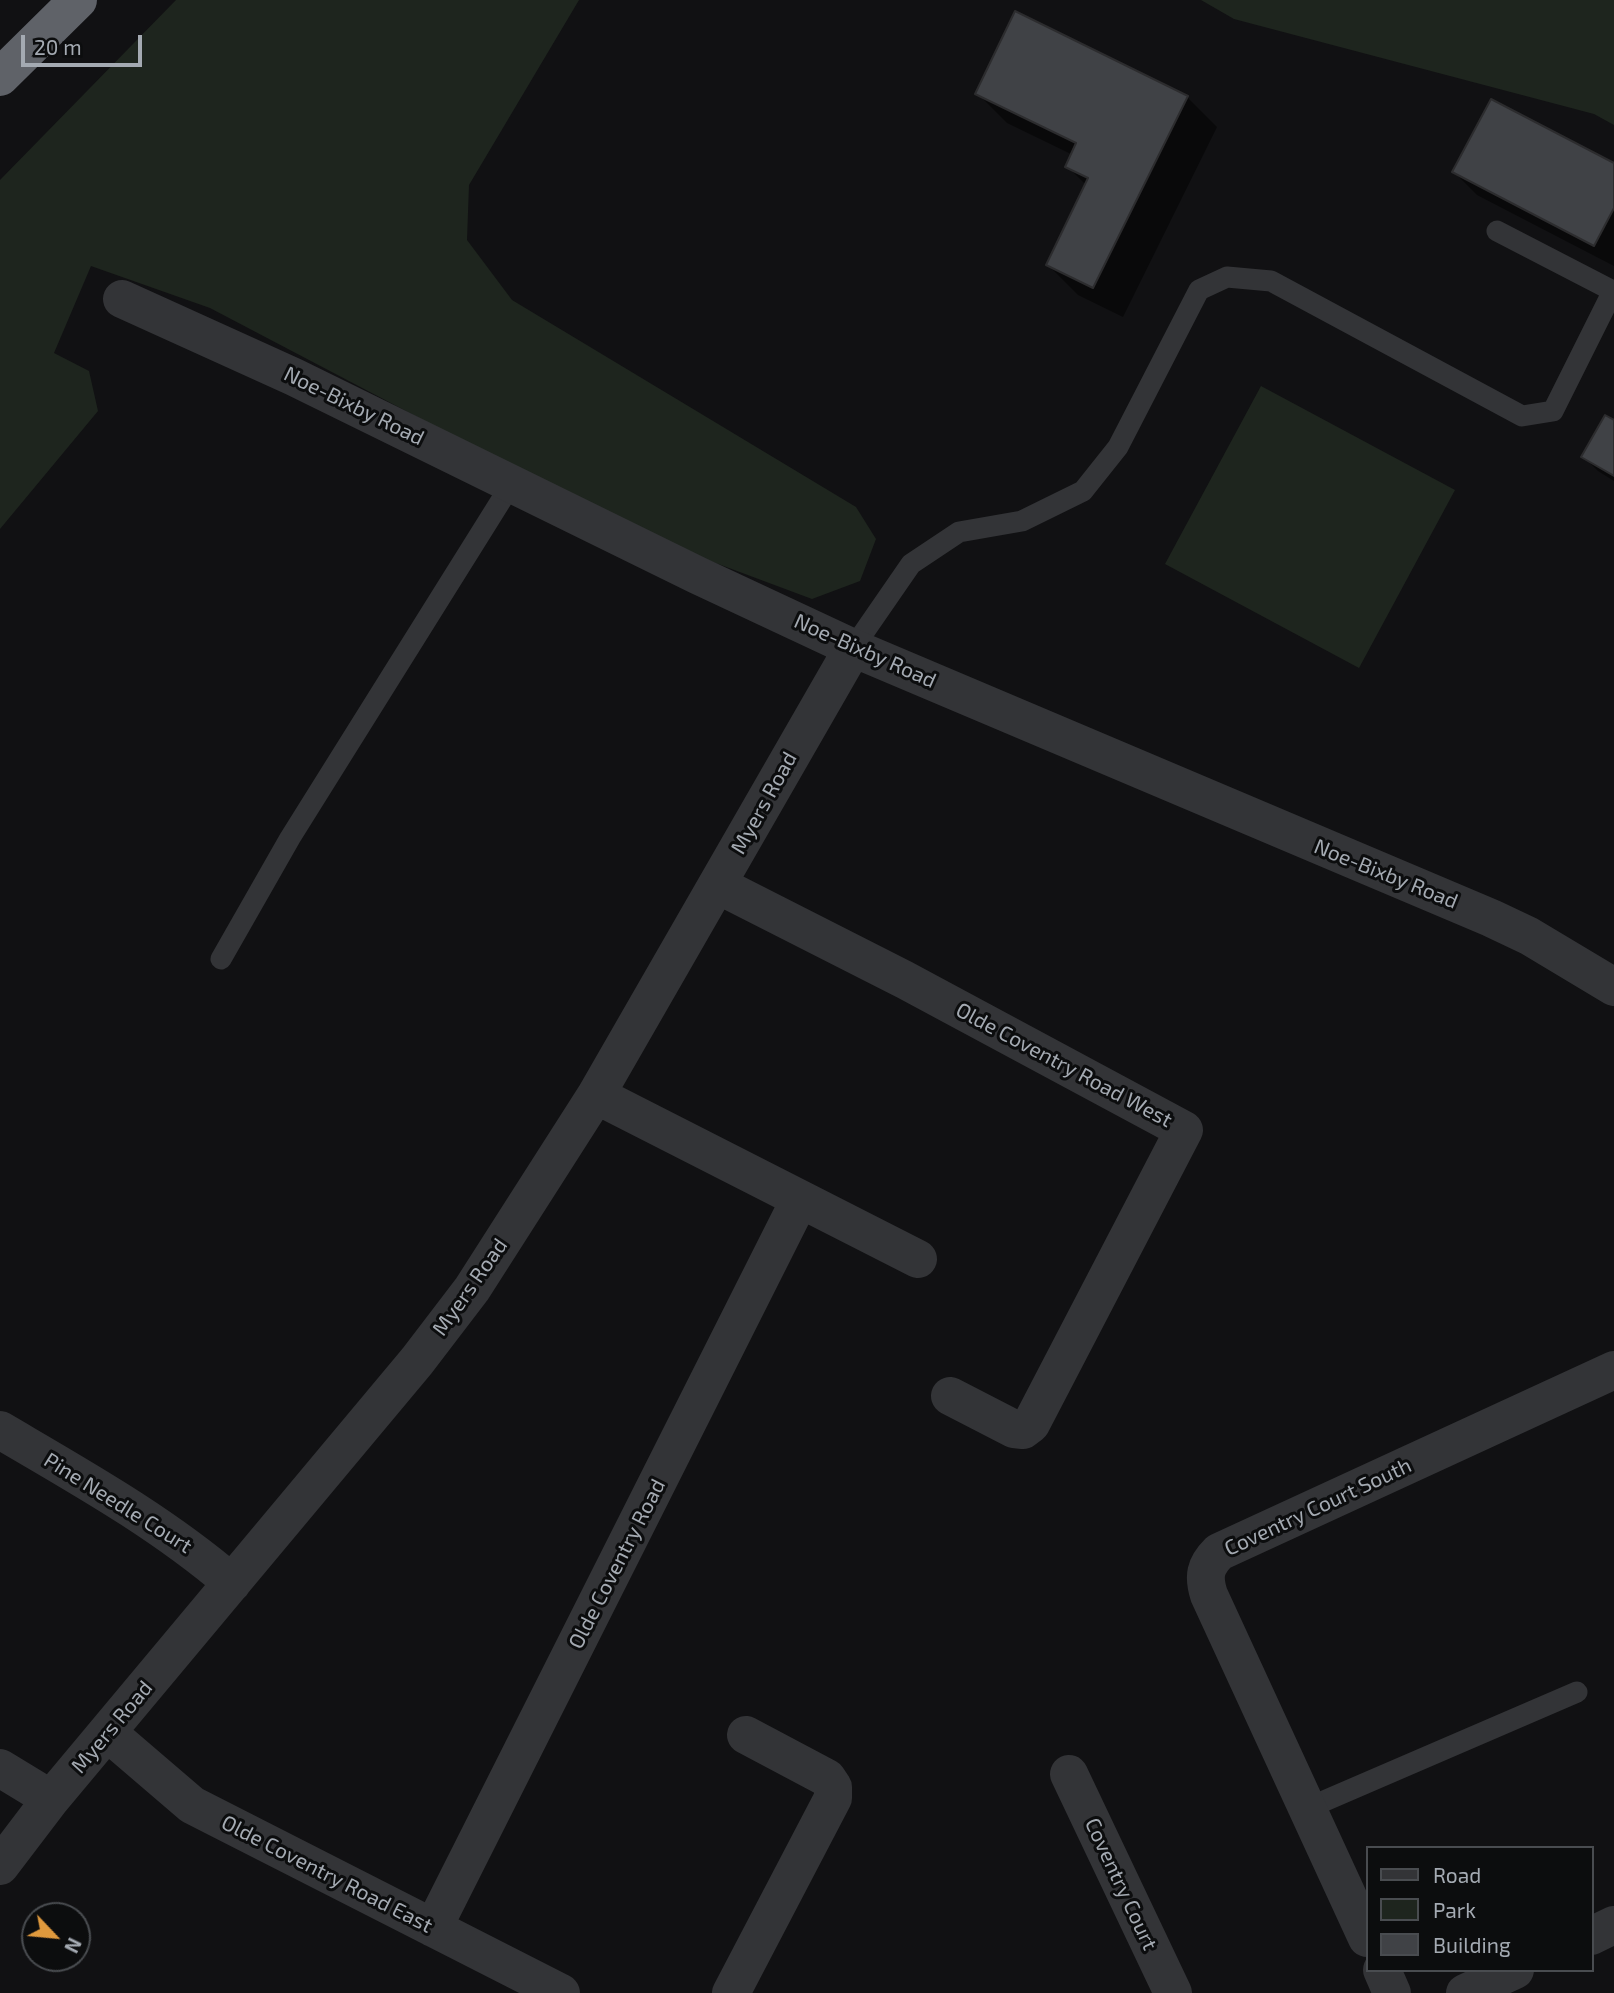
<!DOCTYPE html>
<html>
<head>
<meta charset="utf-8">
<style>
	body { margin:0 }
	#map { position:relative; width:1614px; height:1993px; overflow:hidden; background:#111113; font-family:"Exo 2",sans-serif }
	canvas { display:block }
	.legend { position:absolute; left:1366px; top:1846px; width:228px; height:126px; box-sizing:border-box; background:#0c0d0e; border:2px solid #494c50; margin:0; padding:9px 12px; list-style:none; font-size:21px; color:#a4aab2 }
	.legend li { display:flex; align-items:center; gap:14px; height:35px }
	.legend b { width:35px; border:2px solid #494c50 }
	.north { position:absolute; left:21px; top:1902px; width:70px; height:70px; box-sizing:border-box; background:#0c0d0e; border:2px solid #494c50; border-radius:50%; rotate:116deg; font-size:19px; font-weight:700; line-height:28px; text-align:center; color:#a4aab2 }
	.north::after { content:''; display:block; margin:auto; width:24px; height:32px; background:#df993d; clip-path:polygon(50% 0,100% 100%,50% 72%,0 100%) }
	.scale { position:absolute; left:21px; top:35px; width:121px; height:32px; box-sizing:border-box; border:4px solid #a4aab2; border-top:0; padding-left:9px; font-size:21px; line-height:24px; white-space:nowrap; color:#a4aab2; -webkit-text-stroke:5px #0c0d0e; paint-order:stroke }
</style>
</head>
<body>
<div id="map">
<canvas width="1614" height="1993"></canvas>
<ul class="legend">
<li><b style="height:9px;background:#333437"></b>Road</li>
<li><b style="height:19px;background:#1e251e"></b>Park</li>
<li><b style="height:19px;background:#404246"></b>Building</li>
</ul>
<div class="north">N</div>
<div class="scale">20 m</div>
</div>
<script>
const g = document.querySelector('canvas').getContext('2d');
g.lineJoin = 'round';
function fillPath(path, color) {
  g.fillStyle = color;
  g.fill(path, 'evenodd');
}
function strokePath(path, color, width, dash) {
  g.strokeStyle = color;
  g.lineWidth = width;
  g.lineCap = dash ? 'butt' : 'round';
  g.setLineDash(dash || []);
  g.stroke(path);
}
function write(font, color, halo, rows, align = 'center') {
  g.font = font + ' "Exo 2",sans-serif';
  g.lineWidth = 6;
  g.setLineDash([]);
  g.textBaseline = 'middle';
  g.strokeStyle = halo;
  g.fillStyle = color;
  for (const [text, x, y, turn = 0] of rows) {
    g.save();
    g.translate(x, y);
    g.rotate((+turn || 0) * Math.PI / 180);
    g.textAlign = isNaN(turn) ? turn : align;
    if (halo) g.strokeText(text, 0, 0);
    g.fillText(text, 0, 0);
    g.restore();
  }
}
fillPath(new Path2D(`
	M176,0h403l-110,185 -2,55 45,60 344,207 20,32 -16,42 -48,18 -166,-62 -436,-229 -119,-42 -37,87 35,18 9,40 -98,118v-349z
	M1201,0h413v125l-20,-11 -360,-95z
	M1261,386l194,104 -96,178 -194,-104z`), '#1e251e');
fillPath(new Path2D(`
	M977,93l210,4 30,30 -94,190 -45,-22 -30,-30 39,-79 -20,-20 6,-11 -66,-32z
	M1614,165v101l-137,-71 -23,-23z
	M1614,422v59l-16,-10 -15,-15z`), '#0007');
const building = new Path2D(`
	M1015,11l173,85 -95,192 -47,-23 42,-87 -23,-11 11,-24 -101,-49z
	M1491,99l123,64v45l-20,38 -142,-74z
	M1605,415l9,5v56l-33,-19z`);
fillPath(building, '#404246');
strokePath(building, '#2c2c2e', 2);
strokePath(new Path2D(`
	M853,648l58,-84 48,-32 63,-11 61,-30 35,-44 81,-157 28,-13 44,4 251,135 31,-5 60,-120 -116,-60
	M221,959l69,-121 222,-355
	M1308,1808l269,-116`), '#333437', 21);
strokePath(new Path2D(`
	M122,299l172,78 403,198 156,73 638,270 38,18 85,51
	M718,885l187,95 279,150 -153,294 -8,6 -9,-1 -64,-33
	M596,1095l322,164
	M0,1430c80,47 161,92 232,153
	M108,1733l84,72 369,188
	M0,1768l51,31
	M1069,1774l104,219
	M0,1866l51,-67 366,-438 55,-72 124,-194 257,-447
	M433,1928l367,-729
	M1591,1936l23,-11
	M1367,1938l-158,-343c-6,-19 -4,-29 10,-43l395,-182
	M1382,1970l10,23
	M731,1993l102,-195v-11l-6,-9 -81,-43
	M1465,1993l50,-23`), '#333437', 38);
strokePath(new Path2D(`
	M0,77l78,-77`), '#5f6268', 38);
write('21px', '#a4aab2', '#0c0d0e', [
	["Noe-Bixby Road",354,406,26],
	["Noe-Bixby Road",865,651,24],
	["Myers Road",764,803,-61],
	["Noe-Bixby Road",1386,874,22],
	["Olde Coventry Road West",1064,1065,28],
	["Myers Road",470,1287,-55],
	["Pine Needle Court",118,1503,32],
	["Coventry Court South",1318,1507,-25],
	["Olde Coventry Road",617,1564,-63],
	["Myers Road",112,1727,-50],
	["Olde Coventry Road East",327,1874,27],
	["Coventry Court",1121,1884,65]
]);
</script>
</body>
</html>
